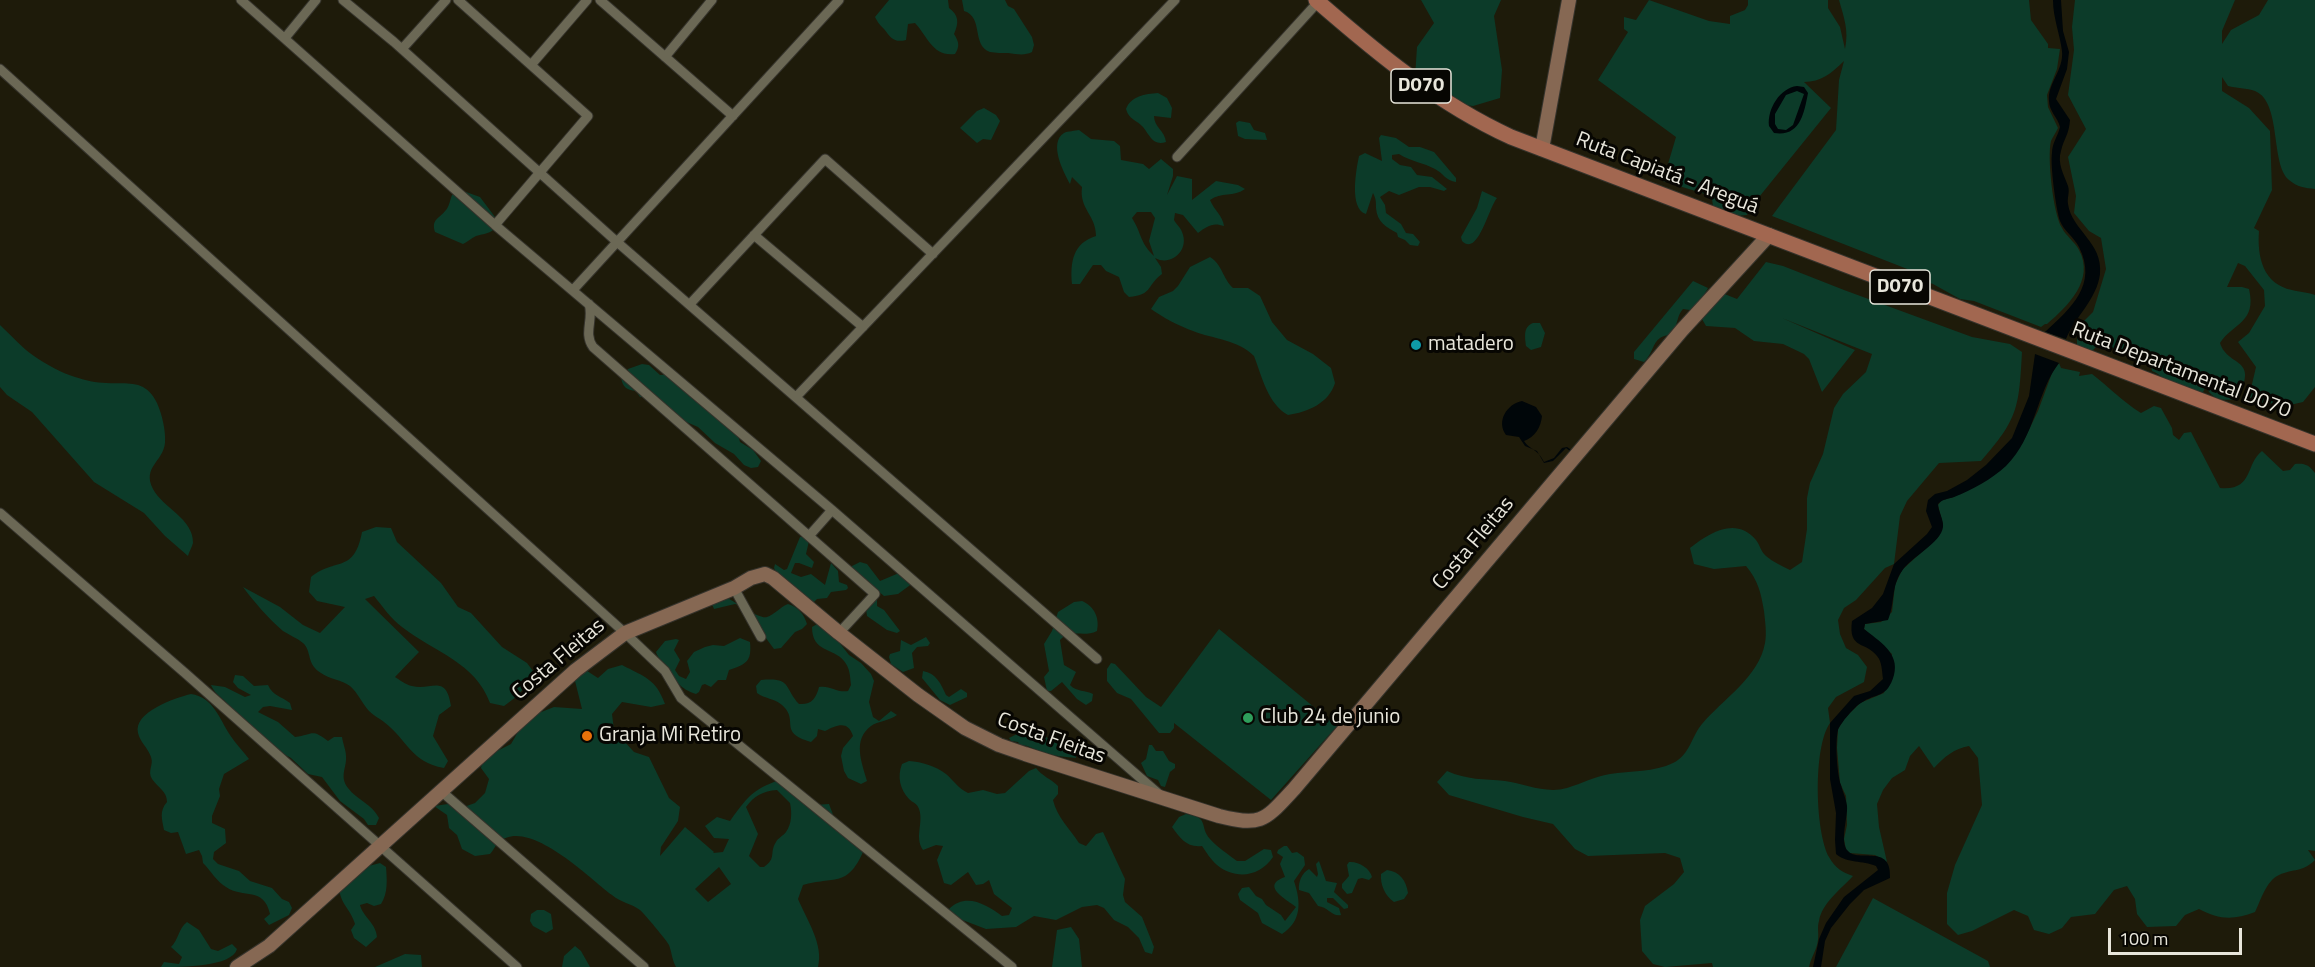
<!DOCTYPE html>
<html>
<head>
<meta charset="utf-8">
<style>
	body { margin:0 }
	#map { position:relative; width:2315px; height:967px; overflow:hidden; background:#1e1b0a; font-family:"Titillium Web",sans-serif }
	canvas { display:block }
	.scale { position:absolute; left:2108px; top:928px; width:134px; height:27px; box-sizing:border-box; border:3px solid #e8e6db; border-top:0; padding-left:8px; font-size:18px; line-height:21px; white-space:nowrap; color:#e8e6db; -webkit-text-stroke:4px #070602; paint-order:stroke }
</style>
</head>
<body>
<div id="map">
<canvas width="2315" height="967"></canvas>
<div class="scale">100 m</div>
</div>
<script>
const g = document.querySelector('canvas').getContext('2d');
g.lineJoin = 'round';
function fillPath(path, color) {
  g.fillStyle = color;
  g.fill(path, 'evenodd');
}
function strokePath(path, color, width, dash) {
  g.strokeStyle = color;
  g.lineWidth = width;
  g.lineCap = dash ? 'butt' : 'round';
  g.setLineDash(dash || []);
  g.stroke(path);
}
function write(font, color, halo, rows, align = 'center') {
  g.font = font + ' "Titillium Web",sans-serif';
  g.lineWidth = 6;
  g.setLineDash([]);
  g.textBaseline = 'middle';
  g.strokeStyle = halo;
  g.fillStyle = color;
  for (const [text, x, y, turn = 0] of rows) {
    g.save();
    g.translate(x, y);
    g.rotate((+turn || 0) * Math.PI / 180);
    g.textAlign = isNaN(turn) ? turn : align;
    if (halo) g.strokeText(text, 0, 0);
    g.fillText(text, 0, 0);
    g.restore();
  }
}
fillPath(new Path2D(`
	M889,0h59l1,8c10,7 10,15 5,26 5,8 6,12 1,20 -22,3 -27,-17 -40,-31l-7,1 -2,16c-12,3 -15,-2 -22,-11 -4,-4 -6,-6 -9,-12z
	M962,0h43l3,6 6,3 18,28 2,8 -2,7c-8,4 -15,2 -24,1 -5,0 -13,0 -18,-1 -19,-7 -6,-35 -26,-41z
	M1421,0h80l-7,16 8,54 -2,28 -27,8 -28,-4 -30,-25 2,-30 17,-24z
	M1649,0l60,21 21,3v-8l15,-6 3,-5v-5h80v8l12,19 5,22c4,-19 -1,-31 -6,-49h190l2,20 17,24v4l12,1 -3,20 -10,26 1,12 10,21c-2,4 -5,9 -7,13 -4,15 2,73 11,87 4,8 13,14 17,22 16,30 -11,56 -32,74h-2l-4,3 -67,-26 -14,-2 -27,-15 -14,-5 1,-5 -148,-58 64,-86 3,-50 5,-19c-12,12 -23,21 -40,21l27,26 -80,99 -4,8 -12,1 -22,-10 -1,-7 -7,-5 -42,-13 13,-44 -78,-57 30,-48 -4,-3v-12l12,3z
	M2075,0h160l-13,31v13l9,-14 28,-15 9,-15h47v189c-10,-1 -18,-2 -26,-9 -19,-16 -7,-78 -34,-89 -8,-3 -19,-3 -27,-5l-6,-9v14l27,17 21,23 2,59 -18,38 5,3c-2,26 4,53 33,59 8,2 15,2 23,5v92l-12,15 -13,3 -29,-2 -12,-6 7,-30 -18,-25 11,-9 16,-27 -1,-16 -19,-24 -7,-3 -11,24h15l7,2c8,34 -16,34 -29,54 8,25 40,13 17,56 -13,2 -26,1 -31,-13l-3,6c-11,0 -25,-5 -35,-10 -6,-4 -8,-8 -16,-11l-2,-12 -7,-2 -6,5c-6,-1 -11,-4 -12,-10l-26,-8 -8,8 -14,-5v-19l16,-16 13,-43 -5,-31 -12,-7 -15,-18 2,-17 -8,-39 18,-28 -18,-34 6,-45 -2,-23z
	M1158,93l9,5 5,10 -1,10 -17,-2c0,11 11,15 12,26 -13,4 -16,-6 -23,-15 -6,-7 -14,-7 -17,-18 5,-13 19,-15 32,-16z
	M984,108l12,7 4,6 -9,19 -8,-1 -6,4 -17,-15 17,-17z
	M1239,121l11,2 4,7 11,3 2,7 -22,-1 -7,-3 -2,-13z
	M1079,130l12,9 23,2 6,5 1,14 22,4 6,5 12,-10 12,10v7l-6,19 10,-19 15,3v21l24,-19 22,4 7,4c-11,8 -24,3 -35,11 4,10 13,16 14,26 -11,-4 -17,0 -26,7l-15,-18 -8,-2 -1,7c2,4 7,8 8,12 8,18 -11,35 -27,26l6,9 1,7c-17,13 -8,20 -33,23l-5,-5 -5,-15 -13,-6 -5,-6h-8l-13,19h-8c-2,-22 1,-41 24,-48 0,-21 -17,-27 -14,-49l-10,-10 -2,7c-6,-11 -22,-41 -6,-51 4,-2 11,-2 15,-3zM1137,212h14l4,6 -6,23 5,15c-14,-13 -12,-22 -22,-38z
	M1381,135l15,3 13,9h11l14,5 22,26v4c-10,-1 -13,-9 -21,-13 -11,-6 -25,-8 -36,-15l-7,1v4l8,6 11,2 6,8 15,2 15,12 -3,2 -14,-4h-11l-20,8 -10,-4 -9,6 5,8 1,8 15,11 5,9 7,1 7,8 -2,4 -8,-1 -5,-5 -7,-3 -1,-4c-11,-6 -20,-11 -21,-25 0,-7 0,-9 -3,-15l-7,21c-17,-5 -10,-44 -7,-58l6,-3 17,8 -3,-23z
	M1482,191l15,7c-9,11 -19,59 -35,43l-1,-4 16,-29z
	M466,192l14,5 18,24c-4,13 -11,12 -22,15 -4,2 -9,6 -13,8l-28,-12c-4,-13 4,-13 11,-22 3,-3 4,-10 6,-15z
	M1210,257c12,7 13,22 23,31h15l12,8 12,26 15,18 26,14 18,14 4,15c-6,20 -27,29 -47,32 -20,-11 -26,-38 -34,-59 -15,-16 -41,-17 -61,-25 -14,-5 -31,-14 -42,-22l8,-12 14,-6 5,-5 12,-19z
	M1766,262l17,4 61,24 128,47 38,7 12,8c-3,56 -4,67 -41,109l-42,2 -32,38 -7,15 -6,48 -9,4 -29,32 -12,8 -6,12 2,14 6,14 12,7 9,12 -3,15 -28,15 -8,11 2,15c-17,24 -15,108 -1,134 6,11 13,15 24,19 -12,13 -31,27 -34,45 -2,6 0,13 -1,19 -1,10 -7,17 -9,27h-96l-1,-4 -47,4 -12,-3 -11,-13 -2,-31 5,-14 29,-22 10,-12 -4,-14 -15,-5 -77,3 -13,-7 -22,-25 -30,-7 -74,-22 -12,-13 10,-11c20,9 37,8 58,10 20,3 41,13 62,7 16,-5 26,-11 43,-14 20,-3 45,-2 63,-11 17,-8 18,-26 29,-39 21,-25 57,-47 63,-81 2,-10 0,-22 -1,-32 -3,-18 -6,-31 -18,-45l-32,3 -20,-5 -4,-16c19,-15 46,-32 66,-8 4,5 5,12 10,16 7,6 16,10 24,14l12,-8 5,-33v-31l3,-15 13,-29 11,-46 9,-14 23,-22 6,-18 -90,-36 73,32 -33,42 -13,-33 -5,-5 -21,-10 -29,-3 -19,-13 -29,-2 -4,-7 15,-28 20,8z
	M1693,281l15,7 -7,12 -11,10 -7,-1c-6,6 -5,15 -10,22 -4,5 -8,4 -13,7 -7,4 -8,17 -16,24l-10,-3v-7z
	M1533,323h7l5,10 -4,14 -10,3 -5,-4c-1,-10 -3,-19 7,-23z
	M0,325c11,10 22,23 34,31 11,8 28,17 41,21 9,3 22,6 31,6 22,1 40,-4 51,20 5,11 9,28 8,40 -2,19 -23,24 -12,46 9,18 41,30 40,54 -1,4 -4,9 -5,13l-23,-20 -21,-23 -50,-31 -62,-70 -25,-17 -7,-8z
	M2059,363l2,5 19,4 -1,4 13,-2c17,13 31,28 49,39l13,-7 7,2 11,20 1,7 6,5 5,-7 7,-1 29,56c34,3 25,-24 42,-37l21,20 7,-1 5,-6c10,-1 14,1 20,9v378l-7,-1 7,10c-13,13 -21,8 -36,15 -13,6 -18,25 -24,37 -21,8 -36,8 -56,-3l-14,6 -9,11 -29,1 -10,-13 -2,-15 -8,-13 -13,4 -19,24 -24,3 -9,11 -13,6 -15,-4 -6,-14 -14,-6 -42,21 -14,4 -11,-11v-31l8,-28 27,-60 -4,-47 -9,-12c-15,3 -24,10 -35,22l-15,-22 -9,10 -5,14 -13,8 -9,12 -6,14 2,23 8,35 -12,-7 -25,-2 -4,-3 -2,-11 3,-14 -1,-29 -6,-13 -3,-35 1,-19 6,-10 16,-16 24,-10 8,-39 -28,-25 1,-5 16,-2 11,-10 3,-27 7,-15 37,-34 4,-11 -5,-20 4,-5 12,-3 68,-53 16,-33 14,-38z
	M642,364l7,1 11,10c12,0 19,-5 25,7l53,53 2,7 13,8 8,11 -3,6 -7,1 -7,-3 -10,-11 -19,-11 -17,-16 -14,-6 -17,-16 -13,-7 -14,-1 -4,-6c-10,-1 -13,-4 -15,-13l7,-9z
	M376,527l15,1 6,14 44,41 17,24 13,6 31,34 25,16 9,12 -20,22 -12,9 -14,-3c-15,-41 -56,-51 -88,-76 -11,-8 -19,-20 -28,-31l-9,3 54,53 -24,25c5,3 11,8 17,9 19,5 34,-13 39,20l-12,9 -6,21 15,25 -4,7c-34,-6 -36,-28 -60,-46 -5,-4 -10,-6 -15,-11 -7,-8 -11,-18 -19,-25 -8,-6 -21,-7 -29,-13 -15,-9 -9,-22 -18,-30 -6,-5 -14,-8 -20,-12 -14,-12 -29,-29 -40,-44l37,20 23,18 17,8 25,-26 -28,-6 -8,-9 2,-15c25,-20 43,-3 51,-45z
	M800,537h4l5,4 -3,13 8,8 -2,6 -13,-5h-4l-4,10 10,4 10,-3 14,11 6,-22 7,8 1,11 8,3 1,3 -2,2 -15,2 -4,6 -10,1 -5,5 -33,-27 -5,-9 1,-4 9,6 3,-1z
	M860,562l7,2 13,17 19,-8 14,10 -15,11 -14,2 -34,-29z
	M868,594l9,1v11l7,4 16,21 -3,2 -10,-3 -20,-14 -1,-7 4,-6 -4,-6z
	M724,596c10,5 36,24 43,21 7,-2 13,-10 21,-13 10,3 16,10 19,20l-5,5 -7,3 -14,16 -7,1 -32,-43 -7,-2 -21,5 -3,-7z
	M1082,601c12,5 18,17 15,30 -14,7 -25,-3 -37,9l4,25 12,7 -6,13c6,7 16,5 23,9l-1,7 -6,4 -9,-6 -15,-17 -11,9h-4l-3,-14 5,-6 -5,-27 8,-13 6,-19 16,-10z
	M819,623l12,9 18,23 12,8 10,11 3,7 -5,21 4,15 6,4 12,-10 6,4c-8,6 -19,6 -26,11 -19,14 -9,37 -4,55l-6,3 -13,-6 -4,-7 -3,-15 2,-8 10,-12c-5,-16 -16,-11 -28,-5l-7,-2 -1,7 -6,6c-34,-10 -11,-21 -29,-37 -8,-7 -17,-6 -25,-12l-1,-7 5,-6c31,-3 23,8 38,24 12,1 17,-5 20,-17 11,-2 18,6 29,4l3,-6c-1,-9 -1,-17 -7,-24 -11,-14 -32,-8 -32,-34z
	M1219,629l118,97 -66,74 -97,-77v5l-4,5h-11l-28,-34 -14,-6 -10,-12v-12l4,-6 4,1 31,33 15,10z
	M926,637l4,6 -2,3 -11,1 -5,6 2,15 -11,4 -12,-8 -2,-7 1,-3 10,-3 1,-11 10,5z
	M740,638l10,4c2,20 -4,22 -21,28l-3,10h-8l-7,7 -6,-3 -3,1 -3,7 -3,2c-16,-5 -20,-13 -29,-26 -4,-6 -9,-9 -11,-16l9,-11 11,-2 3,1 -5,10 6,10 -5,10 4,6 7,3 4,-7 -3,-11 7,-9 11,-5 8,-2 11,1z
	M622,665c23,12 34,14 43,39l-14,3 -29,-5 -10,12 2,16 20,22 15,5 20,41 11,9 -2,14 -17,26 -1,9 25,-29 29,25 -1,1 10,-1 6,-13 -15,-1 -9,-12 12,-9 13,4c21,-29 23,-31 56,-44l28,28 15,-1 11,29 15,6 8,13c-16,36 -29,24 -60,33l-5,14c9,21 26,46 20,68h-142c-4,-7 -4,-14 -7,-22 -1,-3 -26,-33 -29,-35 -8,-6 -20,-8 -28,-15 -22,-16 -85,-80 -114,-52 -3,3 -5,8 -8,11l-15,2 -13,-7 -5,-14 -8,-7 -2,-13 -13,-9 14,-2 13,4 14,-5 10,-10 4,-14 -8,-11 3,-14 13,-3 14,-7 15,-26 28,-11 28,2 -7,-28 9,-12 14,9 10,-9zM777,790l13,13c2,9 2,21 -4,29 -3,4 -8,6 -10,10 -7,11 1,16 -12,25h-4l-11,-11 9,-22 -12,-27c8,-11 17,-16 31,-17zM719,867l12,17 -23,18 -13,-13z
	M923,671c13,2 18,13 23,24l3,2 12,-8 6,4v4l-17,8 -10,-5 -18,-22z
	M235,675l8,1 11,10 14,-1c5,11 13,11 22,18l2,7 -22,-4 -7,1 -5,5 20,10 17,15c18,-2 16,-9 33,4l6,-4h8c1,7 4,13 4,19 1,12 -7,20 2,32 9,12 24,16 31,30l-3,7h-8l-4,-6 -24,-18 -18,-24 -14,-3 -17,-16 -20,-11 -39,-32c-2,-16 -16,-17 -21,-30l14,2 20,10 6,-2 -13,-7 -5,-6z
	M191,694c22,3 28,24 39,41 5,8 13,16 19,24l-25,15 -5,15 1,7 -8,20v7l13,6 1,14 -12,9 -1,7 5,5 21,7 11,10 22,7 10,11 7,3 3,6 -3,7 -20,10 -5,-6 6,-5c-6,-28 -27,-15 -44,-27 -9,-5 -15,-16 -23,-24l-1,-7 -3,-6 -13,4 -8,-22 -7,1 -7,-3c-2,-11 -5,-19 3,-28 0,-11 -9,-14 -15,-23 -5,-8 2,-14 -1,-22 -3,-9 -11,-15 -13,-24 -5,-21 37,-35 53,-39z
	M1035,725l7,4 4,8 13,7 7,9 7,-1 3,2v4c-10,-1 -22,-2 -33,-6 -8,-2 -14,-7 -23,-7l-2,-3 -7,-1 -2,-3 8,-4h7l5,-6z
	M1149,745h3l4,6h7l6,10 6,3v4l-5,4 -5,15 -4,-1 -3,-6 -11,-4 -6,-13 5,-4z
	M909,761c13,1 27,5 37,13 8,7 12,14 22,19l15,-3 14,4 8,-1 24,-22 7,-3c6,8 15,11 22,18v8l-5,6c4,17 17,29 26,43l7,3 10,-12 7,-2 22,47 -2,16 2,7 17,15 12,30 -2,7 -7,-2 -6,-14 -11,-11 -14,-7 -10,-12 -7,-3 -15,2 -26,13 -22,-4 -18,11 -30,2 -34,-13 -3,-7c17,-17 38,-4 53,7l7,-1 3,-7 -18,-14 -5,-14 -6,4 -7,1 -8,-13 -17,13 -7,-2 -7,-23 6,-14 -7,-1 -13,5c-9,-13 1,-27 -4,-41 -2,-6 -6,-6 -10,-10 -9,-10 -12,-22 -7,-35z
	M1186,814c24,3 13,13 24,25 8,9 18,15 27,22h8l19,-12 7,1 2,7c-13,20 -38,23 -56,8 -6,-5 -11,-13 -15,-19 -15,2 -22,-8 -30,-19l7,-10z
	M1284,846h3l5,7 5,-1 7,5 1,8 -11,16c7,21 8,40 -12,53l-20,-11 -4,-10 -18,-13 -2,-6 4,-6 7,-1 7,9 6,3 4,6 15,10 4,6 11,-14c-8,-7 -37,-21 -11,-30l-5,-13 3,-7 -6,-4 1,-3z
	M1319,861l7,20 11,2 -3,9 14,13v3l-4,1 -11,-11h-6v4l12,6 2,7c-9,2 -13,-8 -23,-9l-9,-13 -10,-3c-1,-8 3,-17 10,-21l8,8 1,-3 -2,-10z
	M1349,862c9,-1 21,6 23,15l-3,3 -7,-2 -4,1 -6,14 -5,1 -5,-6v-4l7,-8 -2,-11z
	M380,863l6,4c1,13 2,26 -5,37l-7,2 -7,-3 -7,2c3,12 16,18 17,32l-11,10 -12,-9 -3,-8 4,-6c-4,-15 -18,-23 -15,-39l25,-18z
	M1387,870c13,2 19,10 21,23l-4,6 -10,3c-9,-6 -14,-18 -13,-28z
	M1873,898l115,63 2,6h-154z
	M537,910h7l7,4 2,15 -7,4 -13,-7 -3,-5 1,-7z
	M187,922l12,8 12,19 7,2 14,-7 5,5c-5,18 -55,18 -76,18l3,-5 15,2 3,-7 -11,-10c8,-8 7,-18 16,-25z
	M1071,927l8,12 3,28h-30l5,-37z
	M575,946l6,5 9,16h-28l2,-11z
	M405,954l16,1 1,12h-47z`), '#0c3b29');
fillPath(new Path2D(`
	M2053,0h8l2,31 6,21 -2,17 -11,30 14,21c-1,15 -6,18 -9,31 -4,12 3,24 7,35 2,6 -1,12 0,18 4,27 35,38 32,70 -3,25 -25,43 -34,65l-21,-7c26,-24 53,-47 34,-85 -5,-10 -15,-16 -19,-26 -4,-11 -10,-57 -8,-68 0,-10 6,-17 8,-26 -2,-9 -11,-16 -11,-26 -2,-17 15,-31 13,-50 -2,-17 -9,-33 -9,-51z
	M1797,86l7,1 4,6c-4,21 -8,44 -34,40l-5,-7c-2,-17 11,-38 28,-40zM1797,91l7,3 -11,31 -7,5 -8,-1 -3,-5v-10l11,-19z
	M2035,354l24,9c-23,30 -23,73 -53,103 -14,13 -34,24 -52,31 -6,2 -11,2 -16,7 0,7 6,16 5,23 -2,16 -32,30 -41,44 -11,15 -7,33 -14,49l-23,4 -1,5c15,12 36,24 30,46 -7,24 -17,17 -33,28 -6,3 -21,21 -23,27 -3,12 -1,44 3,55 2,8 5,13 6,21 1,12 -8,36 1,45 10,12 44,-8 42,27l-26,12 -14,14 -19,24 -6,13 -4,26h-8l6,-28 7,-16 18,-26 34,-27 -2,-4c-14,-6 -28,-2 -40,-12l-1,-14 1,-27 -6,-34v-56l24,-27 16,-5 13,-12c-1,-7 -1,-18 -6,-23 -11,-15 -29,-6 -25,-35l20,-13 11,-14 11,-30 33,-30 5,-7 -6,-16 2,-11 7,-6 12,-3 20,-11 19,-15 26,-27 17,-42z
	M1522,401l14,6 6,9c-1,11 -7,21 -18,25 6,9 14,8 20,21l10,-4 8,-10 5,-1 6,4 -124,147 -2,-1 123,-146 -4,-3 -13,13 -9,2 -7,-12 -12,-5 -6,-9 -13,-2c-10,-14 1,-31 16,-34z`), '#000609');
const street = new Path2D(`
	M241,0l254,225 337,285 328,285
	M343,0l51,42 223,200 480,417
	M458,0l130,116 -93,109
	M600,0l133,116
	M285,38l31,-38
	M402,49l44,-49
	M665,57l47,-57
	M531,65l56,-65
	M0,69l625,564 40,38 16,27 331,269
	M1177,157l141,-155
	M754,235l109,92
	M573,290l266,-290
	M589,304c5,15 -6,29 4,43l282,247 -36,39
	M690,304l135,-145 108,95
	M796,397l379,-397
	M0,513l185,160 332,294
	M809,536l23,-26
	M734,588l27,49
	M441,791l203,176`);
const secondary = new Path2D(`
	M1542,149l27,-149
	M237,967l32,-21 307,-276 49,-37 109,-45 17,-10 14,-4 8,4 66,55 79,62 47,33 34,17 26,9 194,62c43,11 46,4 75,-27l388,-459 87,-95`);
const primary = new Path2D(`
	M1316,0c61,53 121,103 195,137l804,307`);
strokePath(street, '#35332c', 11);
strokePath(secondary, '#35332c', 16);
strokePath(primary, '#35332c', 17);
strokePath(street, '#6b6855', 9);
strokePath(secondary, '#866853', 14);
strokePath(primary, '#a26750', 15);
for (const [x, y, r, color] of [
	[1416,345,6,"#0f9aa8"],
	[1248,718,6,"#2e9e5b"],
	[587,736,6,"#e8710a"]
]) {
  const dot = new Path2D();
  dot.arc(x, y, r, 0, 2 * Math.PI);
  g.fillStyle = color;
  g.fill(dot);
  strokePath(dot, '#070602', 2);
}
for (const [x, y, w] of [
	[1421,86,60],
	[1900,287,60]
]) {
  const box = new Path2D();
  box.roundRect(x - w / 2, y - 17, w, 34, 4.5);
  g.fillStyle = '#070602';
  g.fill(box);
  strokePath(box, '#e8e6db', 1.5);
}
write('bold 20px', '#e8e6db', null, [
	["D070",1421,86],
	["D070",1900,287]
]);
write('21px', '#e8e6db', '#070602', [
	["Ruta Capiatá - Areguá",1667,174,21],
	["Ruta Departamental D070",2181,371,21],
	["Costa Fleitas",1474,544,-50],
	["Costa Fleitas",559,660,-40],
	["Costa Fleitas",1051,739,20]
]);
write('21px', '#e8e6db', '#070602', [
	["matadero",1428,345],
	["Club 24 de junio",1260,718],
	["Granja Mi Retiro",599,736]
], 'left');
</script>
</body>
</html>
